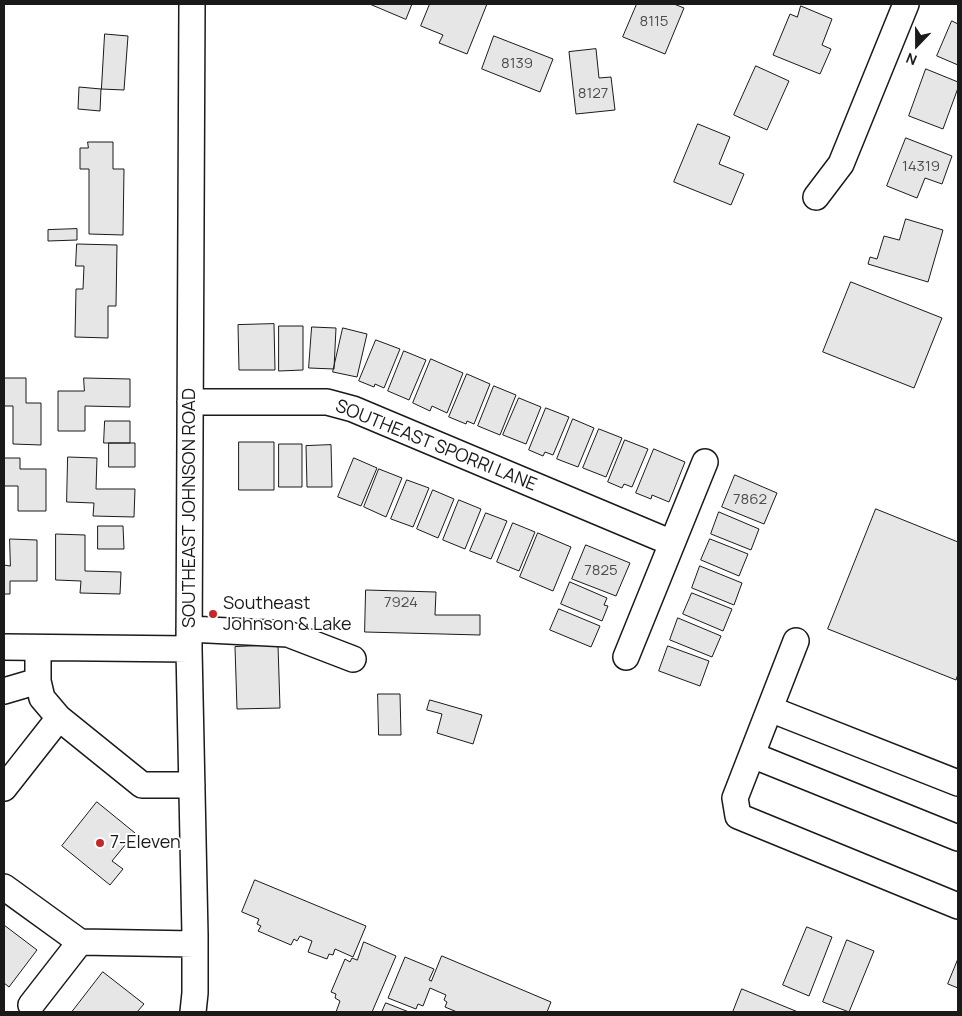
<!DOCTYPE html>
<html>
<head>
<meta charset="utf-8">
<style>
	body { margin:0 }
	#map { position:relative; width:962px; height:1016px; overflow:hidden; background:#fff; font-family:Manrope,sans-serif }
	canvas { display:block }
	.frame { position:absolute; inset:0; border:5px solid #1a1a1a; pointer-events:none }
	.north { position:absolute; left:892px; top:20px; width:50px; height:50px; -webkit-text-stroke:4px #fff; paint-order:stroke; rotate:202deg; font-size:14px; font-weight:700; line-height:20px; text-align:center; color:#1a1a1a }
	.north::after { content:''; display:block; margin:auto; width:18px; height:22px; background:#1a1a1a; clip-path:polygon(50% 0,100% 100%,50% 72%,0 100%) }
</style>
</head>
<body>
<div id="map">
<canvas width="962" height="1016"></canvas>
<div class="frame"></div>
<div class="north">N</div>
</div>
<script>
const g = document.querySelector('canvas').getContext('2d');
g.lineJoin = 'round';
function fillPath(path, color) {
  g.fillStyle = color;
  g.fill(path, 'evenodd');
}
function strokePath(path, color, width, dash) {
  g.strokeStyle = color;
  g.lineWidth = width;
  g.lineCap = dash ? 'butt' : 'round';
  g.setLineDash(dash || []);
  g.stroke(path);
}
function write(font, color, halo, rows, align = 'center') {
  g.font = font + ' Manrope,sans-serif';
  g.lineWidth = 4;
  g.setLineDash([]);
  g.textBaseline = 'middle';
  g.strokeStyle = halo;
  g.fillStyle = color;
  for (const [text, x, y, turn = 0] of rows) {
    g.save();
    g.translate(x, y);
    g.rotate((+turn || 0) * Math.PI / 180);
    g.textAlign = isNaN(turn) ? turn : align;
    if (halo) g.strokeText(text, 0, 0);
    g.fillText(text, 0, 0);
    g.restore();
  }
}
const building = new Path2D(`
	M370,4h42l-6,15z
	M430,4h57l-20,50 -28,-11 4,-8 -22,-9z
	M637,4h37l10,4 -19,46 -42,-17z
	M801,6l31,13 -10,26 9,4 -11,25 -47,-19 17,-41 7,3z
	M952,21l6,3v41l-21,-9z
	M105,34l23,2 -4,54 -23,-1 -1,22 -22,-2 1,-22 22,2z
	M494,36l59,23 -13,33 -58,-23z
	M596,49l3,29 12,-1 4,33 -39,4 -7,-62z
	M756,66l33,15 -22,49 -33,-15z
	M926,69l32,13v6l-15,41 -34,-13z
	M698,124l32,13 -11,27 25,10 -13,31 -57,-23z
	M906,138l46,18 -10,28 -17,-6 -8,20 -30,-12z
	M88,142h25v27h11l-1,66 -34,-1v-65h-9v-21h8z
	M906,219l37,11 -15,52 -60,-18 2,-7 7,2 7,-23 15,4z
	M77,229v11l-29,1v-11z
	M77,244l40,1 -1,61h-8v32l-33,-1 1,-48h7l1,-23h-8z
	M851,282l91,36 -28,70 -91,-36z
	M274,324l1,46h-36l-1,-45z
	M279,326h24v44l-24,1z
	M312,327l24,1 -2,41 -25,-1z
	M343,328l24,6 -10,43 -24,-5z
	M376,340l24,9 -16,39 -9,-4 -1,3 -15,-6z
	M404,351l22,9 -17,40 -21,-9z
	M431,359l32,14 -16,40 -15,-7 -2,5 -17,-8z
	M467,374l23,10 -16,40 -7,-3 -1,3 -17,-7z
	M4,378h22v25h15v42l-28,-1v-38h-9z
	M84,378l46,1v28l-45,-1v25h-27v-40h26z
	M494,386l22,9 -16,40 -22,-9z
	M519,398l22,9 -15,37 -23,-9z
	M546,408l23,9 -16,38 -8,-3 -2,4 -14,-6z
	M573,419l21,9 -16,39 -21,-8z
	M105,421h25v22h-26z
	M599,429l23,9 -16,39 -23,-9z
	M625,440l23,9 -16,38 -8,-3 -2,4 -14,-6z
	M239,442h35v48h-35z
	M109,443h26v24h-26z
	M279,444h23v43h-23z
	M331,445l1,42h-25l-1,-41z
	M654,449l31,13 -16,40 -17,-7 -1,4 -15,-6z
	M68,457l29,1 -1,31h39l-1,28 -41,-1 1,-13 -27,-1z
	M4,458h16v11h26v42h-28v-25h-14z
	M354,458l23,10 -16,38 -23,-9z
	M379,469l23,9 -16,39 -22,-10z
	M735,475l42,18 -13,31 -42,-17z
	M407,480l22,8 -16,39 -22,-8z
	M433,490l21,9 -16,39 -21,-9z
	M459,500l22,9 -16,40 -22,-9z
	M876,509l82,33v132l-2,6 -128,-51z
	M719,512l40,17 -8,21 -40,-16z
	M486,513l21,8 -16,38 -21,-8z
	M513,523l22,9 -16,39 -22,-9z
	M98,526h25l1,23h-26z
	M538,533l33,14 -18,44 -33,-14z
	M56,534l29,1v36l36,1 -1,22 -40,-1 1,-12 -25,-1z
	M10,539l27,1v41h-27v13h-6v-29l6,1z
	M710,539l38,15 -9,22 -38,-16z
	M586,545l44,18 -14,33 -44,-17z
	M700,566l42,17 -8,22 -42,-17z
	M570,582l37,16 -3,7 4,1 -6,15 -41,-17z
	M366,590l70,2 -1,23h45v20l-115,-3z
	M692,593l40,16 -9,22 -40,-17z
	M559,609l41,17 -9,21 -41,-17z
	M678,618l43,18 -9,21 -42,-17z
	M278,645l2,63 -43,1 -2,-62z
	M668,646l41,15 -9,25 -41,-15z
	M378,694h22l1,41h-22z
	M430,700l52,15 -9,29 -36,-11 5,-19 -15,-4z
	M97,802l38,31 -23,28 11,8 -13,16 -48,-39z
	M255,880l111,46 -13,31 -18,-8 -2,6 -4,-1 -2,5 -19,-7 4,-11 -12,-5 -3,5 -3,-2 -3,6 -33,-14 3,-5 -4,-2 2,-5 -17,-7z
	M4,925l33,25 -28,37 -5,-4z
	M807,927l25,10 -23,59 -26,-11z
	M847,940l27,11 -25,61 -26,-10z
	M364,942l32,14 -24,56h-36l4,-11 -5,-3 1,-4 -5,-2 14,-33 5,3 2,-4 5,2z
	M442,956l109,46 -4,10h-90l-12,-5 2,-5 -3,-2 2,-5 -16,-7 -7,18 -5,-2 -2,5 -28,-11 17,-41 29,12 -5,11 2,1z
	M958,959v29l-10,-4z
	M103,972l41,32 -7,8h-65z
	M742,989l56,23h-65z
	M386,1003l23,9h-27z`);
fillPath(building, '#e6e6e6');
strokePath(building, '#1a1a1a', 1);
const minor = new Path2D(`
	M192,4l-3,645 6,286v58l-2,19
	M816,197l25,-33 65,-160
	M190,402h137l26,7 319,134
	M189,629l99,5 65,25
	M796,641l-61,157 3,18 220,90
	M4,647l185,2
	M38,648v33l4,17 17,20 83,67h50
	M626,657l79,-195
	M4,691l34,-10
	M770,709l188,74
	M752,755l206,83
	M4,788l55,-70
	M4,887l76,55 115,2
	M31,1005l49,-63`);
strokePath(minor, '#1a1a1a', 28);
strokePath(minor, '#fff', 25);
for (const [x, y, r, color] of [
	[213,614,5,"#c62828"],
	[100,843,5,"#c62828"]
]) {
  const dot = new Path2D();
  dot.arc(x, y, r, 0, 2 * Math.PI);
  g.fillStyle = color;
  g.fill(dot);
  strokePath(dot, '#fff', 2);
}
write('15px', '#4d4d4d', null, [
	["8115",654,22],
	["8139",517,64],
	["8127",593,94],
	["14319",921,167],
	["7862",750,500],
	["7825",601,571],
	["7924",401,603]
]);
write('18px', '#1a1a1a', '#fff', [
	["SOUTHEAST SPORRI LANE",436,446,22],
	["SOUTHEAST JOHNSON ROAD",190,508,-90]
]);
write('18px', '#1a1a1a', '#fff', [
	["Southeast",223,604],
	["Johnson & Lake",223,625],
	["7-Eleven",110,843]
], 'left');
</script>
</body>
</html>
